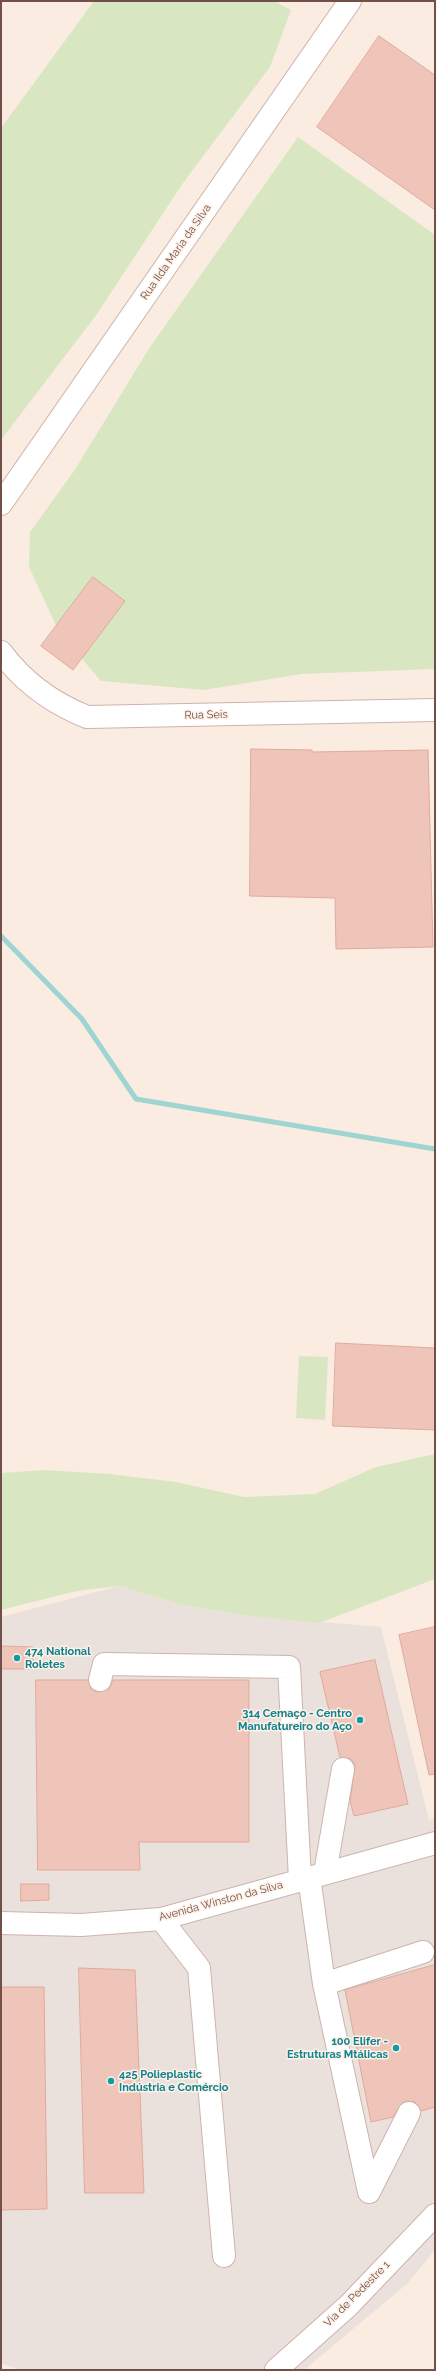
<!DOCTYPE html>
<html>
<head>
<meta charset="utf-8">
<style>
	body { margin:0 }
	#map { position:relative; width:436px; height:2371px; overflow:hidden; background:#fbece1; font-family:Raleway,sans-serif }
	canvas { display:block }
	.frame { position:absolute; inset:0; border:2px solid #715049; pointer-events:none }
</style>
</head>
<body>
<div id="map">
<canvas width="436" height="2371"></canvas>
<div class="frame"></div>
</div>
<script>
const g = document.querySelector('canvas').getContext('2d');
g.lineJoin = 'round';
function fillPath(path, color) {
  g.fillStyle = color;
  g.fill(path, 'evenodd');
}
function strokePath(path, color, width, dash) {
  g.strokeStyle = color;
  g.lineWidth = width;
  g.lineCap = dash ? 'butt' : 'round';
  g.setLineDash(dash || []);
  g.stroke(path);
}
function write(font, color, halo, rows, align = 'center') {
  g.font = font + ' Raleway,sans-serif';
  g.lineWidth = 3;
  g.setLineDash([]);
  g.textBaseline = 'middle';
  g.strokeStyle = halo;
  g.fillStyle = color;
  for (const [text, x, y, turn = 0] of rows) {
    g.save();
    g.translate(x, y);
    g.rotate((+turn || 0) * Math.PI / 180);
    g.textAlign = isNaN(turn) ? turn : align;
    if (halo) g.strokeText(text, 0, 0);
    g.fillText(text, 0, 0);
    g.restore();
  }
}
fillPath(new Path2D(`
	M119,1586l64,19 67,11 131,11 48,193 6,-2v432l-27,33 -104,87h-285l-18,-7v-746z`), '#eae0dc');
fillPath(new Path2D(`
	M94,1h180l17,9 -21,57 -87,116 -86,131 -96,126v-312z
	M298,137l137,98v434l-134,5 -97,16 -103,-9 -42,-49 -30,-65 1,-35 44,-61 76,-124z
	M299,1356l29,1 -3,63 -29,-2z
	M435,1454v125l-116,44 -69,-7 -67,-11 -64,-19 -42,5 -76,19v-137l44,-3 65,4 66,8 68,15 71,-3 61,-27z`), '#d8e7c1');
strokePath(new Path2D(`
	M1,936l81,83 54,80 299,50`), '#9ed4d2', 5);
const building = new Path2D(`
	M379,36l56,39v135l-118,-83z
	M93,577l32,24 -52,69 -32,-24z
	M251,749l61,1v2l116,-2 5,197 -97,2 -1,-51 -85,-2z
	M336,1343l99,5v82l-102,-4z
	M435,1627v147l-6,1 -30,-140z
	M1,1646l32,1v22h-32z
	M375,1660l33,144 -54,12 -4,-15 5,-36 -4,-6 -11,-2 -20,-85z
	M36,1680h52l3,9 6,3 12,-3 4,-9h136v162h-110l1,28h-102z
	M21,1884h28v16l-28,1z
	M435,1965v142l-14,4 -6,-9 -7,-1 -6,2 -9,14 -22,5 -26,-132z
	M79,1968l56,2 9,223h-59z
	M1,1987h43l3,222 -46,1z`);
fillPath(building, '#efc5ba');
strokePath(building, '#e1a99b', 1);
const minor = new Path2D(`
	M1,504l349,-503
	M1,652c23,31 51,51 86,65l348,-7
	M100,1680l4,-16 185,3 11,212
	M325,1873l18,-104
	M309,1877l15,107 45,208 40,-79
	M161,1919l38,49 25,288
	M1,1923l80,2 80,-6 274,-76
	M324,1984l99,-32
	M276,2370l72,-64 87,-91`);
strokePath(minor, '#cdb4ac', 24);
strokePath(minor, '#fff', 22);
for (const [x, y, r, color] of [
	[17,1658,4,"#0f9aa8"],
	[360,1720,4,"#0f9aa8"],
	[396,2048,4,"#0f9aa8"],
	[111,2081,4,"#0f9aa8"]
]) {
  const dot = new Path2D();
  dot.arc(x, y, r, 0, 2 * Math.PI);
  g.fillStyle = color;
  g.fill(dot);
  strokePath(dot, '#fef1e7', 1.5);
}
write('11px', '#715049', '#fef1e7', [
	["Rua Ilda Maria da Silva",176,252,-55],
	["Rua Seis",206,715,-1],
	["Avenida Winston da Silva",221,1901,-15],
	["Via de Pedestre 1",357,2294,-45]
]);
write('bold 11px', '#0d838f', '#fef1e7', [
	["474 National",25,1652],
	["Roletes",25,1665],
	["314 Cemaço - Centro",352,1714,"right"],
	["Manufatureiro do Aço",352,1727,"right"],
	["100 Elifer -",388,2042,"right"],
	["Estruturas Mtálicas",388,2055,"right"],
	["425 Polieplastic",119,2075],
	["Indústria e Comércio",119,2088]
], 'left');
</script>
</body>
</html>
